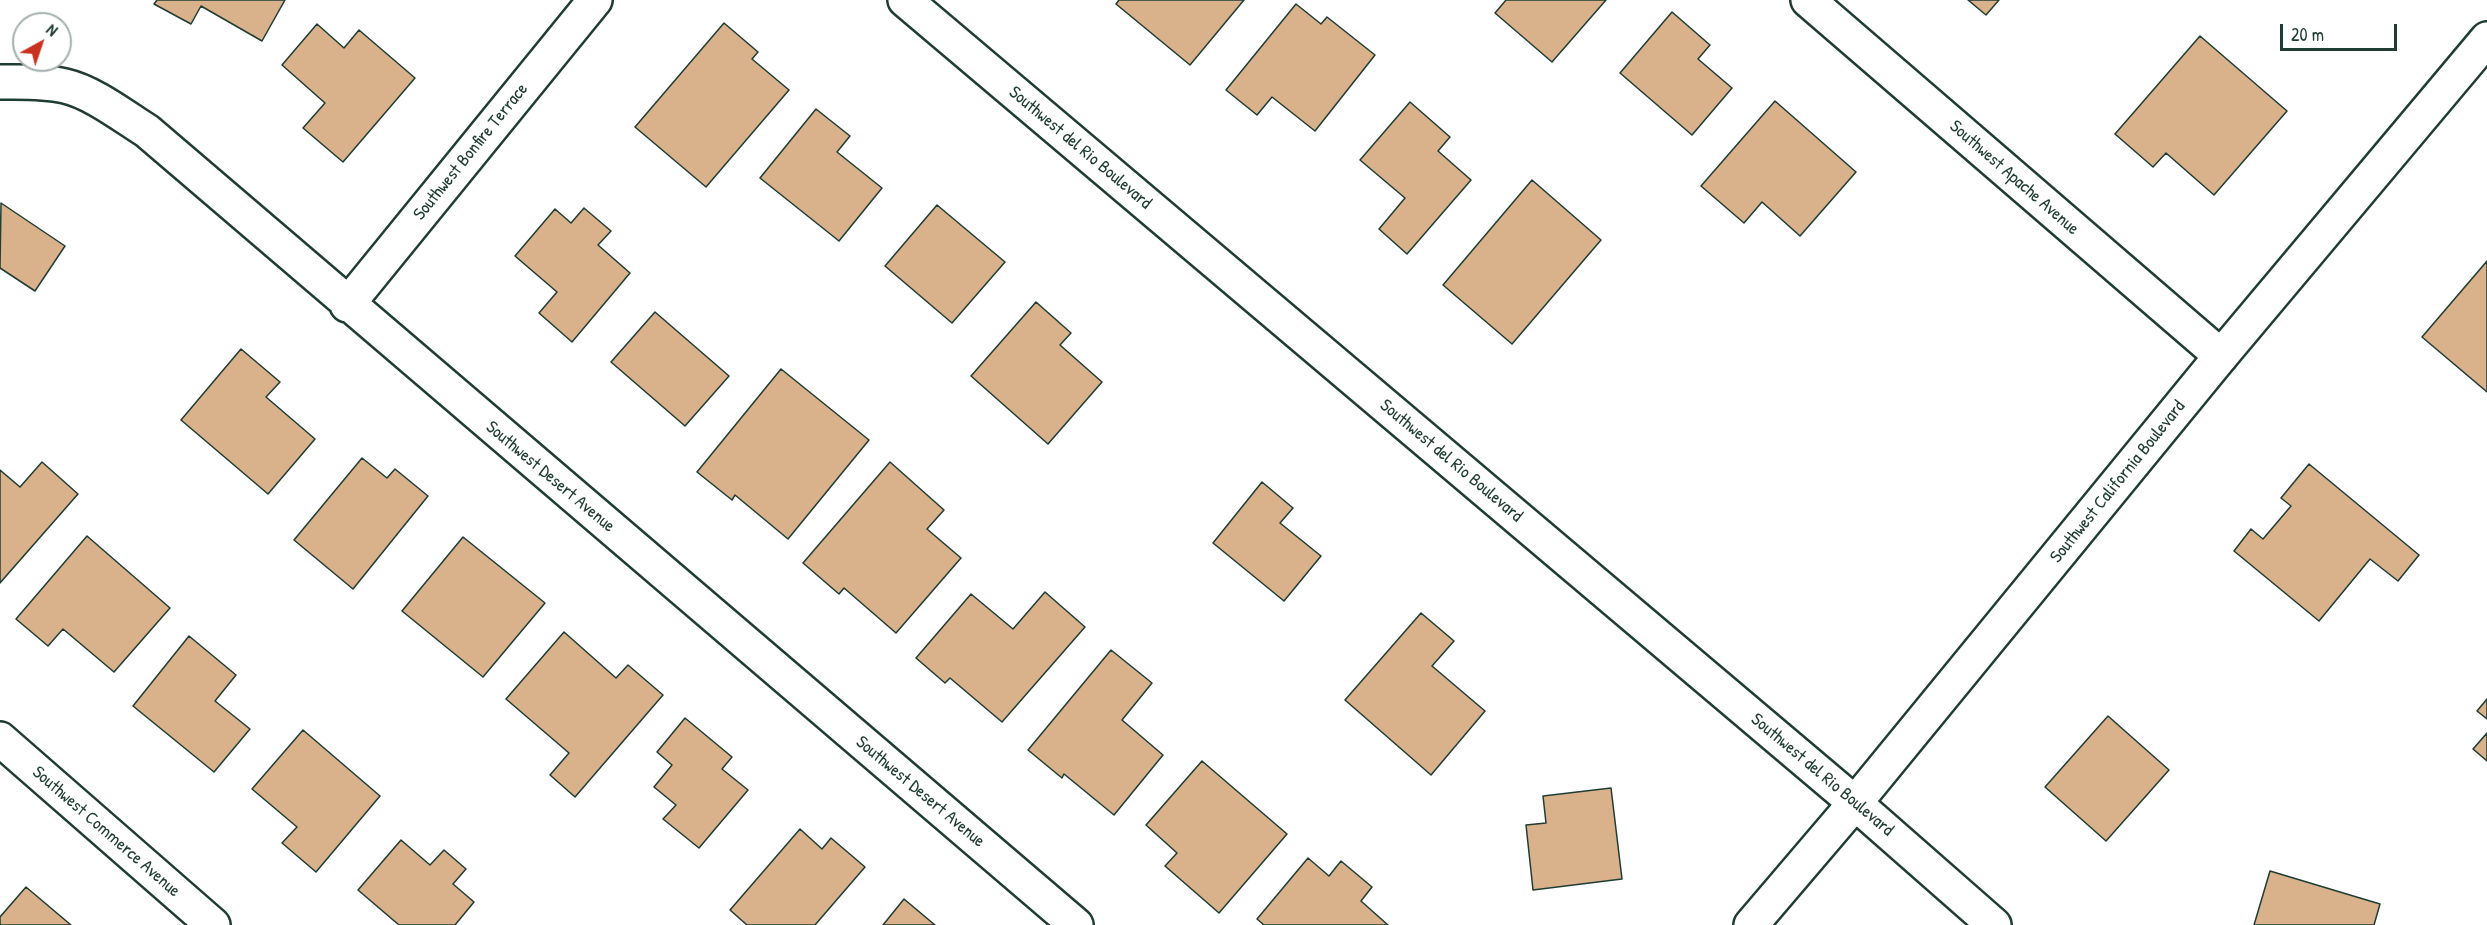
<!DOCTYPE html>
<html>
<head>
<meta charset="utf-8">
<style>
	body { margin:0 }
	#map { position:relative; width:2487px; height:925px; overflow:hidden; background:#fff; font-family:"Patrick Hand",sans-serif }
	canvas { display:block }
	.north { position:absolute; left:12px; top:12px; width:60px; height:60px; box-sizing:border-box; background:#fff; border:2px solid #a5b1ae; border-radius:50%; rotate:40deg; font-size:16px; font-weight:700; line-height:24px; text-align:center; color:#1f3d34 }
	.north::after { content:''; display:block; margin:auto; width:21px; height:27px; background:#c8321e; clip-path:polygon(50% 0,100% 100%,50% 72%,0 100%) }
	.scale { position:absolute; left:2280px; top:24px; width:117px; height:27px; box-sizing:border-box; border:3px solid #1f3d34; border-top:0; padding-left:8px; font-size:18px; line-height:21px; white-space:nowrap; color:#1f3d34; -webkit-text-stroke:4px #fff; paint-order:stroke }
</style>
</head>
<body>
<div id="map">
<canvas width="2487" height="925"></canvas>
<div class="north">N</div>
<div class="scale">20 m</div>
</div>
<script>
const g = document.querySelector('canvas').getContext('2d');
g.lineJoin = 'round';
function fillPath(path, color) {
  g.fillStyle = color;
  g.fill(path, 'evenodd');
}
function strokePath(path, color, width, dash) {
  g.strokeStyle = color;
  g.lineWidth = width;
  g.lineCap = dash ? 'butt' : 'round';
  g.setLineDash(dash || []);
  g.stroke(path);
}
function write(font, color, halo, rows, align = 'center') {
  g.font = font + ' "Patrick Hand",sans-serif';
  g.lineWidth = 5;
  g.setLineDash([]);
  g.textBaseline = 'middle';
  g.strokeStyle = halo;
  g.fillStyle = color;
  for (const [text, x, y, turn = 0] of rows) {
    g.save();
    g.translate(x, y);
    g.rotate((+turn || 0) * Math.PI / 180);
    g.textAlign = isNaN(turn) ? turn : align;
    if (halo) g.strokeText(text, 0, 0);
    g.fillText(text, 0, 0);
    g.restore();
  }
}
const building = new Path2D(`
	M157,0h128l-23,41 -61,-35 -10,18 -37,-20z
	M1119,0h125l-54,65 -74,-61z
	M1506,0h100l-54,62 -57,-49z
	M1968,0h31l-13,15z
	M1296,4l25,20 6,-7 48,38 -60,76 -43,-34 -15,18 -31,-25z
	M1672,12l38,33 -12,14 34,29 -40,47 -72,-62z
	M724,23l34,29 -6,7 37,31 -83,97 -71,-60z
	M317,24l27,24 15,-18 56,48 -72,84 -40,-34 22,-25 -43,-38z
	M2200,36l87,75 -73,84 -48,-42 -13,14 -38,-33z
	M1775,101l81,71 -56,64 -38,-34 -18,21 -43,-37z
	M1410,102l40,35 -12,14 33,29 -64,74 -28,-25 26,-31 -45,-38z
	M816,109l34,27 -13,16 45,36 -43,53 -79,-63z
	M1532,180l69,60 -89,104 -69,-59z
	M1,203l64,43 -30,45 -35,-23z
	M937,205l68,57 -53,61 -67,-57z
	M584,208l27,23 -13,14 32,28 -58,69 -33,-29 18,-21 -42,-36 40,-47 16,14z
	M2487,261v131l-65,-55z
	M1036,302l35,31 -11,12 42,37 -54,62 -77,-68z
	M655,312l74,64 -44,50 -74,-64z
	M241,349l39,33 -14,15 49,42 -47,55 -87,-74z
	M781,369l88,71 -81,99 -53,-44 -3,5 -35,-28z
	M362,458l25,20 8,-9 33,27 -75,93 -59,-49z
	M42,462l36,32 -78,89v-113l20,17z
	M890,462l54,48 -17,19 34,29 -65,75 -52,-45 -5,6 -36,-31z
	M2309,464l110,91 -21,26 -28,-22 -51,62 -85,-70 17,-22 12,10 28,-33 -10,-8z
	M1262,482l31,26 -13,15 41,33 -37,45 -71,-58z
	M87,536l83,72 -56,64 -51,-43 -15,17 -32,-27z
	M463,537l82,66 -62,74 -81,-66z
	M1045,592l40,35 -83,95 -52,-44 -5,5 -29,-25 55,-64 42,35z
	M1421,613l33,28 -22,25 53,45 -54,64 -86,-75z
	M564,632l52,46 12,-13 35,30 -88,102 -25,-22 19,-22 -63,-54z
	M189,636l47,39 -21,26 35,28 -36,43 -81,-66z
	M1111,650l41,33 -30,37 41,35 -49,60 -50,-41 -2,4 -34,-28z
	M2487,699v20l-10,-8z
	M2108,716l61,54 -63,71 -61,-54z
	M685,718l47,39 -10,12 26,21 -49,58 -36,-29 13,-14 -22,-18 18,-22 -15,-13z
	M303,730l77,66 -64,76 -34,-29 15,-16 -45,-38z
	M2487,733v28l-14,-12z
	M1202,761l85,73 -68,79 -54,-47 12,-13 -31,-28z
	M1611,788l11,91 -89,11 -7,-65 20,-2 -3,-27z
	M800,829l22,20 9,-11 34,29 -50,58h-68l-17,-15z
	M401,840l29,25 14,-15 22,19 -13,15 21,18 -19,23h-56l-41,-35z
	M1308,858l21,18 12,-15 31,26 -11,14 27,24h-124l-7,-6z
	M2270,871l110,33 -6,21h-120z
	M26,887l45,38h-71v-8z
	M904,899l31,26h-52z`);
fillPath(building, '#d9b18a');
strokePath(building, '#1f3d34', 1.5);
const minor = new Path2D(`
	M1808,0l413,356
	M0,82c22,0 44,-1 65,4 27,6 58,30 82,45l929,794
	M347,305l248,-305
	M0,739l213,186`);
const tertiary = new Path2D(`
	M905,0l950,803 139,122
	M1751,925l104,-122 366,-447 266,-317`);
strokePath(minor, '#1f3d34', 38);
strokePath(tertiary, '#1f3d34', 38);
strokePath(minor, '#fff', 33);
strokePath(tertiary, '#fff', 33);
write('18px', '#1f3d34', '#fff', [
	["Southwest del Rio Boulevard",1080,148,40],
	["Southwest Bonfire Terrace",471,152,-51],
	["Southwest Apache Avenue",2014,178,41],
	["Southwest del Rio Boulevard",1451,461,40],
	["Southwest Desert Avenue",550,477,40],
	["Southwest California Boulevard",2118,482,-51],
	["Southwest del Rio Boulevard",1822,775,40],
	["Southwest Desert Avenue",920,792,40],
	["Southwest Commerce Avenue",106,832,41]
]);
</script>
</body>
</html>
